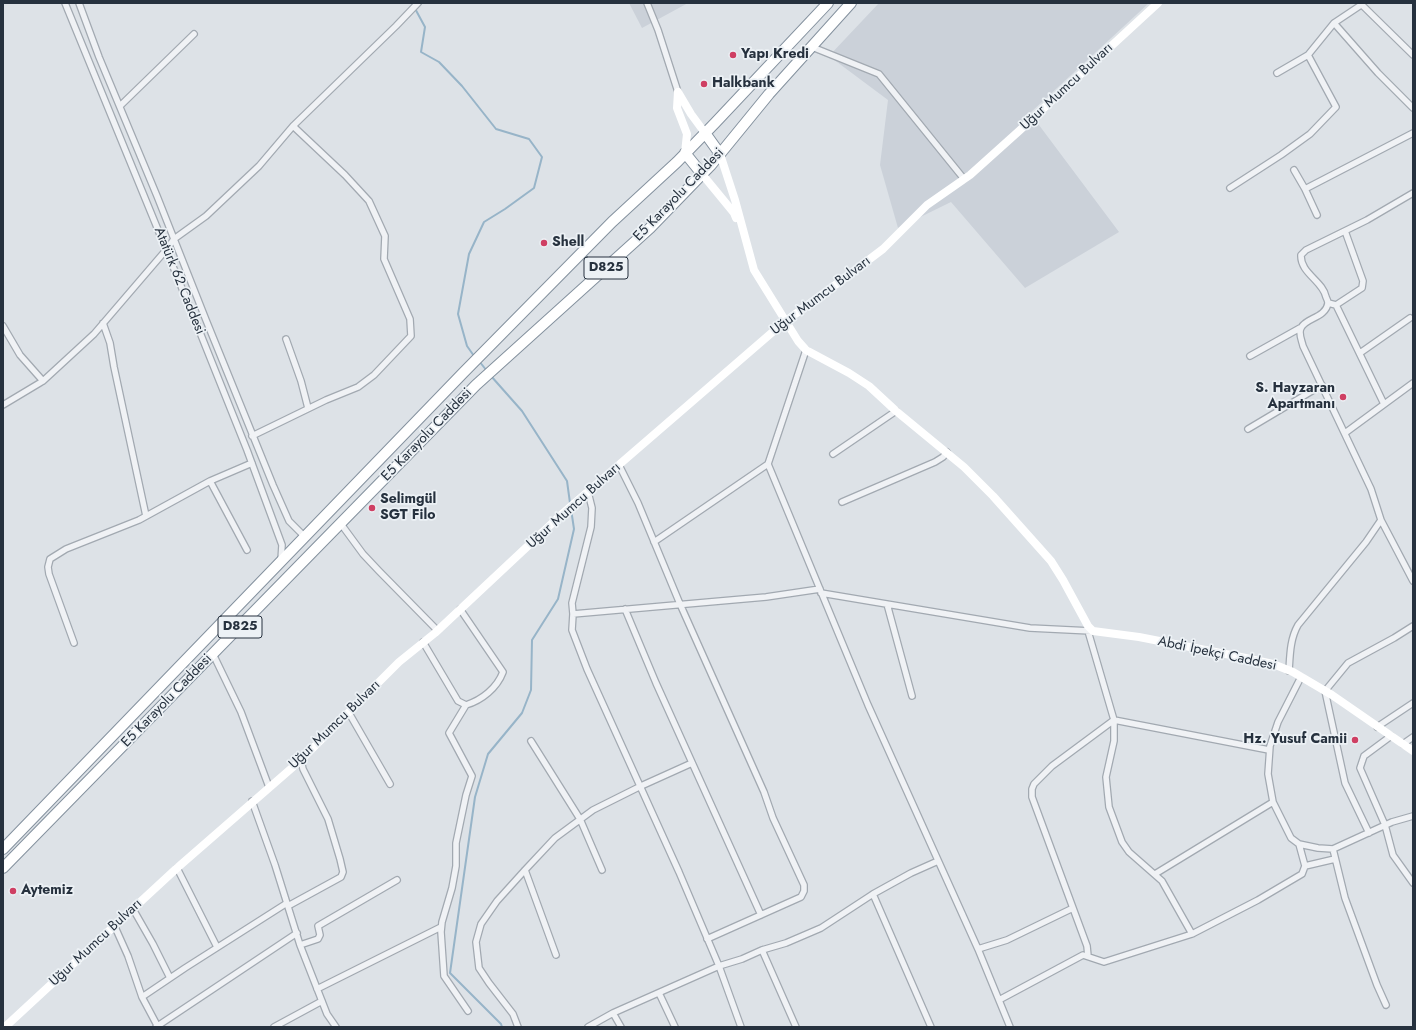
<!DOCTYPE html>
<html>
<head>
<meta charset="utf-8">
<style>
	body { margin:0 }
	#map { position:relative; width:1416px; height:1030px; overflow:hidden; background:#dde2e7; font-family:Jost,sans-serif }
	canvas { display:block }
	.frame { position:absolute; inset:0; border:4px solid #26313e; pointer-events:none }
</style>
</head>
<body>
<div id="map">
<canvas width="1416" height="1030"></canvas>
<div class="frame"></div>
</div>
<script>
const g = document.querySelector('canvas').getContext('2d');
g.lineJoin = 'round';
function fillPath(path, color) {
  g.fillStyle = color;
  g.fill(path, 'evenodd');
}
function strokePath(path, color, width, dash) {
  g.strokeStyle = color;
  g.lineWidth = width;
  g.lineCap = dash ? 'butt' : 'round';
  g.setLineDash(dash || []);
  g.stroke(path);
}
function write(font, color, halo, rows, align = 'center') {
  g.font = font + ' Jost,sans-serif';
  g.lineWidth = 3.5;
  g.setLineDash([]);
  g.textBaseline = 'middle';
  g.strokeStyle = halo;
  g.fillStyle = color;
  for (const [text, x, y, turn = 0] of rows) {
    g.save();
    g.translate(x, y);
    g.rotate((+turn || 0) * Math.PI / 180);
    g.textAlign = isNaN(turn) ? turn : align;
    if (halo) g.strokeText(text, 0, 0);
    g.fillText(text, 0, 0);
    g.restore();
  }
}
fillPath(new Path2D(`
	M629,3h59l-46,25z
	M879,3h270l-119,110 89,119 -94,56 -74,-86 -53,26 -18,-63 8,-65 -59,-44z`), '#cbd1d9');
strokePath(new Path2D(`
	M412,3l13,24 -4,25 18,10 23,24 34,43 33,10 13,18 -8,31 -29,21 -21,13 -15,32 -11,60 9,32 7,10
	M479,361l8,10
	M491,376l31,35 45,70 3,22
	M502,1027l-1,-3 -51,-51 25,-176 13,-43 34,-41 9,-23 1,-50 26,-41 16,-70 -3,-20`), '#97b4c8', 2);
const street = new Path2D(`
	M65,3l132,322 50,125 35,95 -1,15
	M79,3l20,54 58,139 49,124 67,165 16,36 16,16
	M647,3l11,27 20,62
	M1360,3l53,52
	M1334,23l44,50 35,35
	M812,47l67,27 85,105
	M1277,73l31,-18
	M120,106l74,-72
	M1294,170l11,19 12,26
	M1230,188l51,-33 29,-21 26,-27 -28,-52 26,-32 27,-18
	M1305,189l108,-56
	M1328,303l8,2 48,99
	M1336,305l26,-17 1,-7 -18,-50
	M103,323l7,20 4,24 32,149
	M3,326l17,29 23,26
	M286,339l15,42 7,27
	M806,350l-38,114 100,241 110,244 32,78
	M1360,353l50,-35
	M1250,356l50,-28
	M3,405l40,-24 51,-47 72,-84 8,-11 32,-23 53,-50 34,-40 103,-100 22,-23
	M1248,429l74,-44
	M1345,433l68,-50
	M252,436l74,-36 32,-13 16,-12 37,-39 -1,-17 -26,-60 1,-23 -16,-35 -24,-26 -52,-49
	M833,454l63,-43
	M619,465l19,38 42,101 84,188 9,26 31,67v6l-3,6 -94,42
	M210,481l37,69
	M588,492l4,16 -1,19 -19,76 1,11 -1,16 15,39 92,203 40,94 22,61
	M842,502l93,-40 8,-5 4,-5
	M1381,520l32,61
	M341,524l22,30 16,17 58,59
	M654,542l114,-78
	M821,593l209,35 61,3
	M887,604l25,92
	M625,609l31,74 105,232
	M573,614l193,-17 54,-8
	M423,642l35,59 8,4c16,-5 31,-17 37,-33l-43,-63
	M74,643l-25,-69 -1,-7 2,-8 16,-10 73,-29 71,-39 42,-18
	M213,654l28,58 28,75
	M1289,671c1,-16 1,-32 9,-46l68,-83 15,-22 -10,-31 -68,-143c-1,-5 -5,-13 -2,-18 4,-10 25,-10 27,-25 0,-2 -1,-4 -2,-6 -3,-16 -26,-24 -25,-42l5,-5 61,-30 46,-27
	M1301,677l-23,45 -8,24 -2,28 5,28 18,36 8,6 19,4 15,1 59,-27 21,-6
	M466,705l-17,28 23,43 -6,19 -10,48v23l-4,22 -10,34 -1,10 3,44 24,35
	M349,713l41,71
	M1377,727l36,-24
	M1391,736l-27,20 -4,12 25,57 8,30 20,28
	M531,741l49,78 22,51
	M1403,744l10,-7
	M252,801l23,64 25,80 27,69 9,13
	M1369,833l-24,-50 -20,-92 23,-28 46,-25 19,-12
	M1333,849l12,49 32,87 9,20
	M1305,866l30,-7
	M177,868l40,79
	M525,870l31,85
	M1155,874l118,-72
	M873,894l58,133
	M288,906l53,-29 2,-5 -3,-13 -12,-40 -25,-50 -2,-9
	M133,909l20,35 17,34
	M115,927l13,29 14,41 16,30
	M1192,934l66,-34 44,-26 3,-8 -6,-22
	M300,945l18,-6 2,-4 -2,-9 79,-46
	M978,949l29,-9 66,-32
	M762,950l34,77
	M1088,956l-1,-10 -55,-149v-8l2,-5 18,-18 62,-46 155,30
	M317,989l124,-62
	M659,993l16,34
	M142,997l43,-29 102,-65
	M999,1000l84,-45 21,7 88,-28 -30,-53 -33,-29 -7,-10 -13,-35 -3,-30 8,-36v-21l-26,-89
	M613,1013l8,14
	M156,1027l141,-94
	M274,1027l48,-26
	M518,1027l-5,-13 -24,-31 -10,-15 -3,-26 5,-18 16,-23 28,-31 30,-32 38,-28 48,-24 51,-23
	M588,1027l25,-14 106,-47 23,-7 20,-9 24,-7 35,-15 52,-34 38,-21 27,-12`);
const highway = new Path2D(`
	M705,133l15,21
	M685,153l17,21
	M3,849l460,-476 149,-151 65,-60 38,-39 113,-120
	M3,868l473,-483 174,-157 61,-63 58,-71 82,-91`);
strokePath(street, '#a2a9b1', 8);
strokePath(highway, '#84919e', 12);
strokePath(street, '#f0f2f5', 5.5);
strokePath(new Path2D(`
	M678,92l-1,16 10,26 -2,19
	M678,92l13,22 14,19
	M720,154l15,46 19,70 44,71 8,9 43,23 20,13 27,25 68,56 29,29 58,65 12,19 25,46 5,5 46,6 102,20 32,7 20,8 39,23 81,56
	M702,174l32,39 2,5
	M5,1027l172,-159 124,-108 98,-98 36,-29 127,-119 221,-191 59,-43 41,-31 44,-44 43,-30 49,-44 139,-128`), '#fff', 8);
strokePath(highway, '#fff', 10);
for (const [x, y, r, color] of [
	[733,55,4,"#cf3f63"],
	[704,84,4,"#cf3f63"],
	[544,243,4,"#cf3f63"],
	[1343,397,4,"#cf3f63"],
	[372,508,4,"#cf3f63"],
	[1355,740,4,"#cf3f63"],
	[13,891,4,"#cf3f63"]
]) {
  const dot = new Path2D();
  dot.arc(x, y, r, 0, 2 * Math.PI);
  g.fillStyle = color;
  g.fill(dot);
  strokePath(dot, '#ecf1f5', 1.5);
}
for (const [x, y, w] of [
	[606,268,44],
	[240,627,44]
]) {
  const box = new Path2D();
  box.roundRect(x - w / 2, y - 11, w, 22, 3);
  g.fillStyle = '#ecf1f5';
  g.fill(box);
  strokePath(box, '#26313e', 1);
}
write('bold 13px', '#26313e', null, [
	["D825",606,268],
	["D825",240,627]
]);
write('bold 14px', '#26313e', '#ecf1f5', [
	["Yapı Kredi",741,55],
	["Halkbank",712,84],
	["Shell",552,243],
	["S. Hayzaran",1335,389,"right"],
	["Apartmanı",1335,405,"right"],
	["Selimgül",380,500],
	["SGT Filo",380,516],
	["Hz. Yusuf Camii",1347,740,"right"],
	["Aytemiz",21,891]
], 'left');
write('14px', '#26313e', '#ecf1f5', [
	["Uğur Mumcu Bulvarı",1067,87,-43],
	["E5 Karayolu Caddesi",679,195,-46],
	["Atatürk 62 Caddesi",179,281,68],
	["Uğur Mumcu Bulvarı",821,296,-37],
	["E5 Karayolu Caddesi",427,435,-46],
	["Uğur Mumcu Bulvarı",574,506,-42],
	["Abdi İpekçi Caddesi",1217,654,12],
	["E5 Karayolu Caddesi",167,701,-46],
	["Uğur Mumcu Bulvarı",335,725,-44],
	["Uğur Mumcu Bulvarı",96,943,-43]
]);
</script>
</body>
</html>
